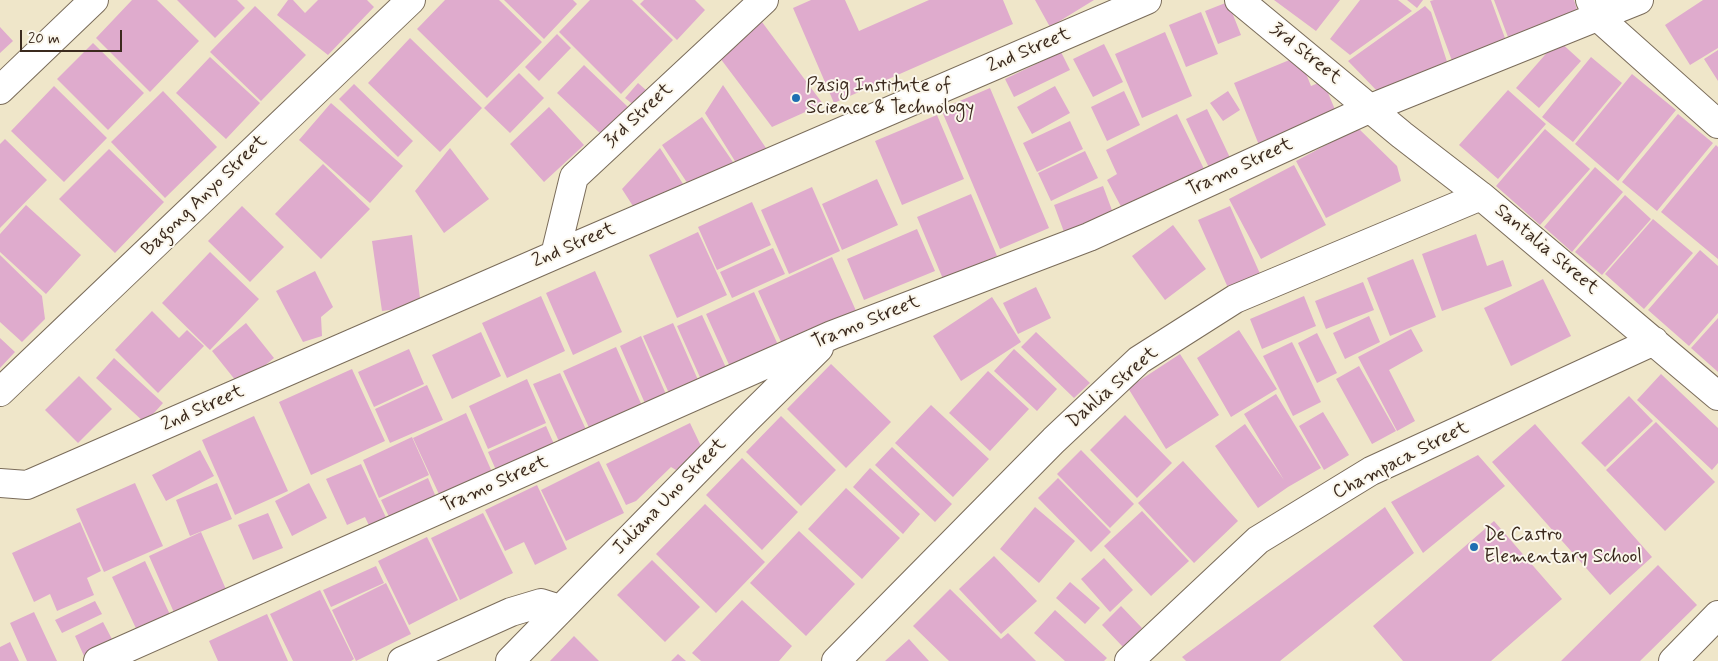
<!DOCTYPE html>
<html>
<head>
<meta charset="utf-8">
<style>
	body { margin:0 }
	#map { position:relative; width:1718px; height:661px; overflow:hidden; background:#efe6c9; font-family:Mynerve,sans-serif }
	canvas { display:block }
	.scale { position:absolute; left:20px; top:30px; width:102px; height:22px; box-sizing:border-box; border:2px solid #3b2a1e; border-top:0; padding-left:6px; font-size:15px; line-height:18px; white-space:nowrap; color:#3b2a1e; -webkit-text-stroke:4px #fbf7ec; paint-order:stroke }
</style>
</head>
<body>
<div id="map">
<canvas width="1718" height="661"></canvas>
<div class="scale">20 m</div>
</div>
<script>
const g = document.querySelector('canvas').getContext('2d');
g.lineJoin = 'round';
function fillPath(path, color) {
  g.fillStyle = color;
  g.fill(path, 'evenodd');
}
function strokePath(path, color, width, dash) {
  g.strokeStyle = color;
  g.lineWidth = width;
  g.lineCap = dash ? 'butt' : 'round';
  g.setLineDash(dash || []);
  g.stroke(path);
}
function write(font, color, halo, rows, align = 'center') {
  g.font = font + ' Mynerve,sans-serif';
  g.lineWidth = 4;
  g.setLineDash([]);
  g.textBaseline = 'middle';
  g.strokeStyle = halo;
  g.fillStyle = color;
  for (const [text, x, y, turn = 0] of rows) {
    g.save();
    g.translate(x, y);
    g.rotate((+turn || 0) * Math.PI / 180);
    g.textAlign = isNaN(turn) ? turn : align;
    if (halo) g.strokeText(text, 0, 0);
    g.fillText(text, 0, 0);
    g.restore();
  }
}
fillPath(new Path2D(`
	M132,0h25l42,41 -49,51 -54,-54z
	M177,0h60l8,8 -30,30z
	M288,0h5l12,13 13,-13h49l7,7 -46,48 -51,-40z
	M445,0h54l43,42 -55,56 -70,-69z
	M504,0h69l4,4 -33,35z
	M590,0h42l41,40 -52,54 -62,-62z
	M644,0h51l10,10 -28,30 -37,-36z
	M811,0h34l14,31 70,-31h74l10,24 -179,79 -41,-95z
	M1035,0h59l-44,27z
	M1274,0h66l-24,31z
	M1360,0h38l14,11 -62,44 -20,-16z
	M1407,0h16l-6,8z
	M1434,0h57l18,49 -54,20 -25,-68z
	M1494,0h80l6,19 -69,26z
	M1703,0h15v48l-28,17 -25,-40z
	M1228,2l13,33 -23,9 -13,-33z
	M255,6l51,49 -45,46 -51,-49z
	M1425,6l6,6 19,59 -70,23 -32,-33z
	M1201,12l17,42 -32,13 -17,-42z
	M762,22l61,82 -51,23 -55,-73z
	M0,27l13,14 -13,12z
	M1165,32l27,64 -50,22 -27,-64z
	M557,34l14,14 -32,33 -14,-14z
	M410,38l72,70 -42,44 -72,-69z
	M1558,40l23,21 -42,47 -23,-20z
	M93,43l51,50 -36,37 -51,-51z
	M1104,44l19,38 -30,15 -20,-38z
	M1718,50v31l-14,-22z
	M1061,52l9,18 -56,27 -9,-18z
	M1299,56l12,30 12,-5 13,31 -77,33 -25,-62z
	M210,57l50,46 -34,36 -50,-46z
	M1591,57l31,26 -49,59 -31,-25z
	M584,65l44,42 -26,28 -45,-42z
	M519,73l25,25 -34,35 -26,-25z
	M1632,74l44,36 -58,71 -43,-37z
	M638,83l9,8 -12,15 -10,-8z
	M354,84l59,57 -15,16 -59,-58z
	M723,85l43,63 -28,18 -33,-53z
	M54,86l53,52 -43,44 -53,-51z
	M1055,86l15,27 -38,21 -15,-27z
	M990,88l59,140 -49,21 -59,-140z
	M1508,90l38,34 -48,55 -39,-34z
	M163,91l54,56 -52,51 -54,-56z
	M1124,91l16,34 -33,16 -16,-34z
	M1228,91l12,19 -17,11 -13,-18z
	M331,103l72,63 -33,37 -71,-63z
	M549,107l35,38 -40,37 -34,-38z
	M1207,109l26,55 -21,10 -26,-55z
	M1177,114l28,57 -79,45 -19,-36 10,-6 -11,-24z
	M1678,114l35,29 -56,68 -35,-29z
	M937,115l27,64 -62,26 -27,-64z
	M702,117l31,45 -41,28 -30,-45z
	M1070,121l13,28 -46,23 -14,-29z
	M1358,128l39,38 4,15 -75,37 -30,-57z
	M1545,129l45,40 -50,56 -44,-39z
	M5,139l42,41 -47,48v-84z
	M1716,145l2,2v112l-57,-47z
	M450,148l39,51 -45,34 -29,-42z
	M660,148l25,39 -45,30 -18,-28z
	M109,149l55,53 -49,51 -56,-54z
	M1085,151l13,27 -47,23 -13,-28z
	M323,164l47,45 -49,50 -46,-45z
	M1294,165l32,60 -65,34 -32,-60z
	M1595,167l28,25 -51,60 -28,-25z
	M877,179l21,46 -56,25 -20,-46z
	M1103,186l13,35 -49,19 -13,-35z
	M812,187l28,64 -51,23 -28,-64z
	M971,194l26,62 -54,23 -26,-62z
	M1625,195l26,24 -49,56 -27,-23z
	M752,202l19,43 -54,25 -19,-43z
	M26,205l55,50 -35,39 -46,-42v-18z
	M242,206l42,41 -34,35 -42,-41z
	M1230,206l31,70 -32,14 -31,-70z
	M1653,219l40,34 -49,56 -39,-35z
	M1173,225l33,44 -41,31 -33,-44z
	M917,229l18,42 -71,29 -17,-41z
	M698,232l29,63 -50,23 -28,-63z
	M1476,234l11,32 16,-6 9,26 -70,25 -20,-57z
	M412,235l9,71 -39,5 -10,-70z
	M773,248l12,26 -53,24 -12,-26z
	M1700,250l18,16v47l-29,33 -41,-36z
	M210,252l49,47 -49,51 -48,-47z
	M0,255l42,41 3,23 -23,23 -22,-20z
	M832,257l25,56 -74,33 -25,-55z
	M1413,259l23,58 -46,19 -23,-58z
	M315,271l18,36 -12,10 1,19 -19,6 -27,-51z
	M595,271l27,61 -49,23 -27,-62z
	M1543,279l28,57 -60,30 -27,-58z
	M1363,282l11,28 -48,19 -11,-28z
	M1036,287l15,31 -33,16 -15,-31z
	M754,292l25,55 -48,22 -25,-55z
	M541,296l24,55 -58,27 -25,-55z
	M1304,296l12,30 -54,23 -12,-30z
	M992,297l29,45 -60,39 -28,-45z
	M152,311l27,27 8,-8 17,16 -46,47 -43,-43z
	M702,315l26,57 -25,12 -26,-58z
	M1369,316l11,26 -35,17 -12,-26z
	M1718,318v54l-27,-24z
	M246,323l28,35 -34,28 -28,-35z
	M673,323l29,66 -29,13 -30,-66z
	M1411,329l12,22 -34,19 26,51 -18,10 -39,-74z
	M1239,330l38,59 -46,28 -34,-59z
	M481,332l20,44 -49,23 -20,-44z
	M1036,332l54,51 -16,15 -53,-51z
	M1317,333l20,40 -20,10 -19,-40z
	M641,336l27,63 -21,9 -27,-62z
	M0,338l15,14 -15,16z
	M1292,342l29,60 -28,14 -30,-60z
	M616,347l27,61 -52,24 -28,-61z
	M409,349l15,35 -50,23 -16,-35z
	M1014,349l43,40 -20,22 -43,-40z
	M1180,354l39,61 -53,34 -38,-61z
	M114,358l49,45 -18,20 -49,-45z
	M831,364l60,58 -45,46 -59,-59z
	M1359,366l37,65 -24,13 -36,-65z
	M352,369l33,72 -74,34 -32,-73z
	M988,371l41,38 -39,42 -41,-38z
	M560,373l29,63 -27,12 -29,-64z
	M1661,374l57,54v35l-6,7 -75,-70z
	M79,376l33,33 -34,34 -33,-33z
	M527,379l19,44 -58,26 -19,-43z
	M427,385l16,35 -53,23 -15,-34z
	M1276,394l45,74 -33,19 -30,21 -43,-62 30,-22 39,56 -40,-66z
	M1629,396l24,25 -48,46 -24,-24z
	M931,405l58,54 -36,38 -58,-54z
	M1323,412l26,43 -25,15 -25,-44z
	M466,413l30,68 -52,24 -31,-67z
	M1125,415l47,48 -35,35 -47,-48z
	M254,416l34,75 -53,24 -33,-75z
	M781,416l55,54 -35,36 -55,-54z
	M1656,422l59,60 -50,49 -59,-61z
	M690,423l11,23 -25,24 -5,-3 -35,34 -10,4 -20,-41z
	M1535,424l117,133 -42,38 -118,-133z
	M546,426l12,27 -58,26 -12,-27z
	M412,437l17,38 -50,23 -16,-38z
	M892,447l60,57 -17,18 -60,-57z
	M200,450l14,26 -48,25 -14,-26z
	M1081,450l53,54 -24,24 -53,-54z
	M1478,455l27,31 -82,67 -32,-51z
	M742,458l56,54 -36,38 -56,-55z
	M599,461l25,52 -58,28 -25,-51z
	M1183,461l55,60 -44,42 -56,-60z
	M361,464l29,62 -17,8 -8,-17 -18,8 -21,-46z
	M870,468l50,46 -17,20 -50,-47z
	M428,478l10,24 -46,21 -11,-23z
	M1058,478l53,54 -20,20 -53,-54z
	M135,483l28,63 -59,26 -28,-63z
	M217,483l15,36 -42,17 -14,-36z
	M309,483l18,35 -35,18 -17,-35z
	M537,485l30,64 -32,16 -11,-23 -19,9 -20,-41z
	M846,488l54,50 -38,41 -54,-50z
	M705,504l60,58 -49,51 -60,-59z
	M1035,507l40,34 -36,42 -39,-34z
	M1385,507l29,46 -134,108h-94l-4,-4z
	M1142,511l47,50 -38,35 -47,-50z
	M268,513l15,35 -30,12 -15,-35z
	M483,513l30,60 -53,27 -29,-62z
	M1494,521l68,78 -71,62h-88l-30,-35z
	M80,522l21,49 -14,7 7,17 -37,16 -7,-17 -16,8 -22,-49z
	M799,531l56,53 -49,52 -56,-53z
	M201,532l27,62 -52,23 -27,-61z
	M427,537l31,63 -49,25 -31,-64z
	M994,556l43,45 -36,33 -42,-45z
	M1104,558l29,32 -23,22 -29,-33z
	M652,560l48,47 -35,35 -48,-47z
	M145,561l28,60 -33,16 -28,-60z
	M1658,565l39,40 -57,56h-79z
	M376,566l8,17 -53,24 -8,-17z
	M1070,582l30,26 -15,16 -29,-26z
	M386,583l25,51 -55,27 -24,-51z
	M950,589l51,50 7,-6 28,28h-87l-36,-35z
	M320,590l34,69 -3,2h-58l-23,-47z
	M742,600l50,46 -13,15h-78l-9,-8z
	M95,601l7,13 -40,19 -7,-13z
	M1121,606l21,22 -19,19 -21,-22z
	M1055,610l52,48 -3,3h-39l-31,-28z
	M34,612l23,49h-30l-17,-38z
	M267,614l21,47h-70l-9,-20z
	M103,622l10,19 -29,15 -9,-20z
	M574,636l25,25h-49z
	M909,639l20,22h-44z
	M10,642l9,19h-19v-14z
	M678,654l8,7h-15z`), '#dfabcd');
const minor = new Path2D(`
	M1239,0l163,135 79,61 237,200
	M555,255l19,-78 190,-177
	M0,483l27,2 528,-230 592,-255
	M98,661l734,-326 257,-98 282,-129 268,-108
	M402,661l109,-49 30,-9 19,6
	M510,661l235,-240 74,-73
	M836,661l218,-221 85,-80 96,-61 246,-103
	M1129,661l129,-121 113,-69 283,-130
	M1673,661l45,-46`);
const tertiary = new Path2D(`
	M1590,0l8,17 120,107
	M0,90l94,-90
	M0,392l411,-392`);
strokePath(minor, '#7a6c5a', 30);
strokePath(tertiary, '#7a6c5a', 30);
strokePath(minor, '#fff', 28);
strokePath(tertiary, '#fff', 28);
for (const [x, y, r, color] of [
	[796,98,5,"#1f6fb2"],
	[1474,547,5,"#1f6fb2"]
]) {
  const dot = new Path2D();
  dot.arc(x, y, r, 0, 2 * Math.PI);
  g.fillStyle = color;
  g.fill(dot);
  strokePath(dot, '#fbf7ec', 2);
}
write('19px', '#3b2a1e', '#fbf7ec', [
	["2nd Street",1029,51,-23],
	["3rd Street",1305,54,39],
	["3rd Street",639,116,-43],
	["Tramo Street",1240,168,-25],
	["Bagong Anyo Street",205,196,-44],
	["2nd Street",574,246,-23],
	["Santalia Street",1546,250,40],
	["Tramo Street",866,323,-22],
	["Dahlia Street",1113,388,-41],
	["2nd Street",203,409,-24],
	["Champaca Street",1401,461,-27],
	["Tramo Street",495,485,-24],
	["Juliana Uno Street",670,497,-46]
]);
write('19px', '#3b2a1e', '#fbf7ec', [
	["Pasig Institute of",806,87],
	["Science & Technology",806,109],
	["De Castro",1484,536],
	["Elementary School",1484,558]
], 'left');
</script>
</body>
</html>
